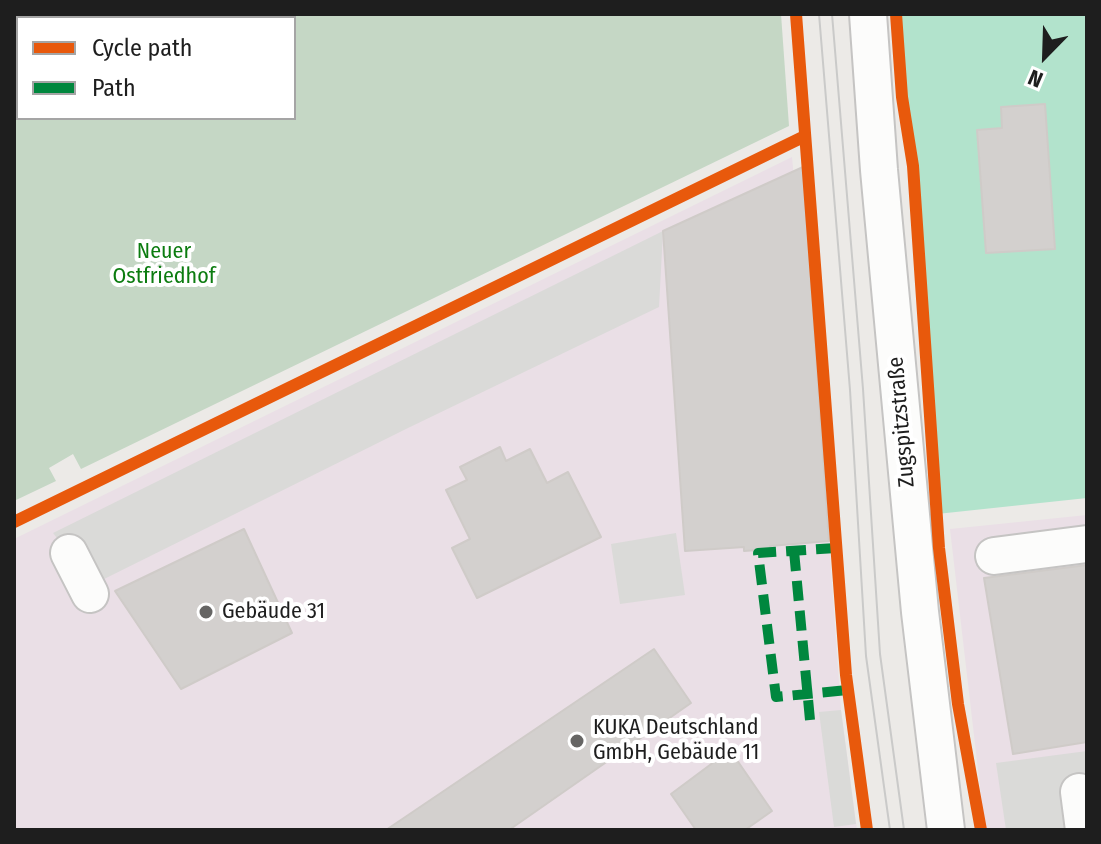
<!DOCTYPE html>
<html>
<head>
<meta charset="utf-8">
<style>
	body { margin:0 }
	#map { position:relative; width:1101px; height:844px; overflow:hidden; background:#eceae7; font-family:"Fira Sans Condensed",sans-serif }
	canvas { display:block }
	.frame { position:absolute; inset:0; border:16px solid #1e1e1e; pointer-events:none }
	.legend { position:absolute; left:16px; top:16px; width:280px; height:104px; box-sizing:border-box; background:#fff; border:2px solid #a5a5a5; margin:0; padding:10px 14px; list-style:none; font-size:24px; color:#1e1e1e }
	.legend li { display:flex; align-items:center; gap:16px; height:40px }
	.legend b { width:40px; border:2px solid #a5a5a5 }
	.north { position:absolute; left:1005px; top:16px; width:80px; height:80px; -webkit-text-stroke:6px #fff; paint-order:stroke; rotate:203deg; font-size:22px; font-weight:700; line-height:32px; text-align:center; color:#1e1e1e }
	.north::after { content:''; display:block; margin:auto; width:28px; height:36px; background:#1e1e1e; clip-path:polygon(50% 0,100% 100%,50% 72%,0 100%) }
</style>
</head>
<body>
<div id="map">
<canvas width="1101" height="844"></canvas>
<div class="frame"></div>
<ul class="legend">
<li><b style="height:10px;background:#e8590c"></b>Cycle path</li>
<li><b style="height:10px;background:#00873e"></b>Path</li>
</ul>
<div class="north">N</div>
</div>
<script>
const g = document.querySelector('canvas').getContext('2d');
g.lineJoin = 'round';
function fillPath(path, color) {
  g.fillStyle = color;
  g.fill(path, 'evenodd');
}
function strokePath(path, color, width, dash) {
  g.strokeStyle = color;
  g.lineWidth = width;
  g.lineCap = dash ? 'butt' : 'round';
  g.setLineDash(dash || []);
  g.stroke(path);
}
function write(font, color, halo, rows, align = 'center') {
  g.font = font + ' "Fira Sans Condensed",sans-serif';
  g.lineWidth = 8;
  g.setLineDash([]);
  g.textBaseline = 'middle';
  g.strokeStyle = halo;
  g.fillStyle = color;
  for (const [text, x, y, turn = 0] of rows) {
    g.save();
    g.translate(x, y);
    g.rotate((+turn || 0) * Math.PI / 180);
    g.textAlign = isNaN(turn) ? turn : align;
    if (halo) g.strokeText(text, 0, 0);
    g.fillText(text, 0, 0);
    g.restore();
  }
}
fillPath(new Path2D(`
	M792,157l37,384 12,169 16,120h-843v-291z
	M1087,515v315h-102l-35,-301z`), '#eadfe6');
fillPath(new Path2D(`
	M663,231l-4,76 -251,121 -324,161 -15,-36 -16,-20z
	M676,533l9,62 -65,9 -9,-60z
	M841,710l15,114 -22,3 -15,-115z
	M1087,751v79h-81l-10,-67z`), '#dadad8');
fillPath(new Path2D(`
	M14,14h767l8,112 -708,343 -8,-15 -24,14 7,13 -42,20zM18,18h276v100h-276z`), '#c5d7c5');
fillPath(new Path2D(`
	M896,14h191v484l-150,16 -24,-348 -11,-69z`), '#b2e3cc');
const building = new Path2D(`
	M1045,104l10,145 -69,4 -9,-123 25,-2 -1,-21z
	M803,167l26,374 -59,5v3l-26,2v-4l-59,4 -22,-320z
	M500,447l6,14 24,-12 17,34 21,-11 33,65 -124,61 -25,-50 18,-9 -24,-49 21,-10 -7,-13z
	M244,529l48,104 -111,56 -66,-98z
	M1087,565v177l-74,12 -29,-176z
	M654,649l37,54 -182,127h-123z
	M730,750l42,61 -27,19h-49l-25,-36z`);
fillPath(building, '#d3d0ce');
strokePath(building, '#cfcbc8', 2);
const minor = new Path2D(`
	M868,14l11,156 41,442 26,218
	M69,553l21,41
	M994,556l93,-12
	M1079,792l5,38`);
strokePath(minor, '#c5c4c3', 40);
strokePath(minor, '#fcfcfb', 36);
strokePath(new Path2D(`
	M819,14l31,376 16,266 24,174
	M832,14l31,375 17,265 24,176`), '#cacac9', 2);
strokePath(new Path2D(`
	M836,548l-78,5 18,144 72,-7
	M794,551l16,169`), '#00873e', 10, [20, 10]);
strokePath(new Path2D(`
	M796,14l50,661 21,155
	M896,14l6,83 11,69 26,382 19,156 23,126
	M14,522l791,-386`), '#e8590c', 12);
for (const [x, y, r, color] of [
	[206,612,8,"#666564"],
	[577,741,8,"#666564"]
]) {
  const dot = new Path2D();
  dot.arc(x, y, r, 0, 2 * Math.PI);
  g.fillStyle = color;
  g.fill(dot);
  strokePath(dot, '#fff', 3);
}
write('22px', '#0c7c10', '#fff', [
	["Neuer",164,252],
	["Ostfriedhof",164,277]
]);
write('22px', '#1e1e1e', '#fff', [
	["Zugspitzstraße",902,422,-95]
]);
write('22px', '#1e1e1e', '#fff', [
	["Gebäude 31",222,612],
	["KUKA Deutschland",593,728],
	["GmbH, Gebäude 11",593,753]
], 'left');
</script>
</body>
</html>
